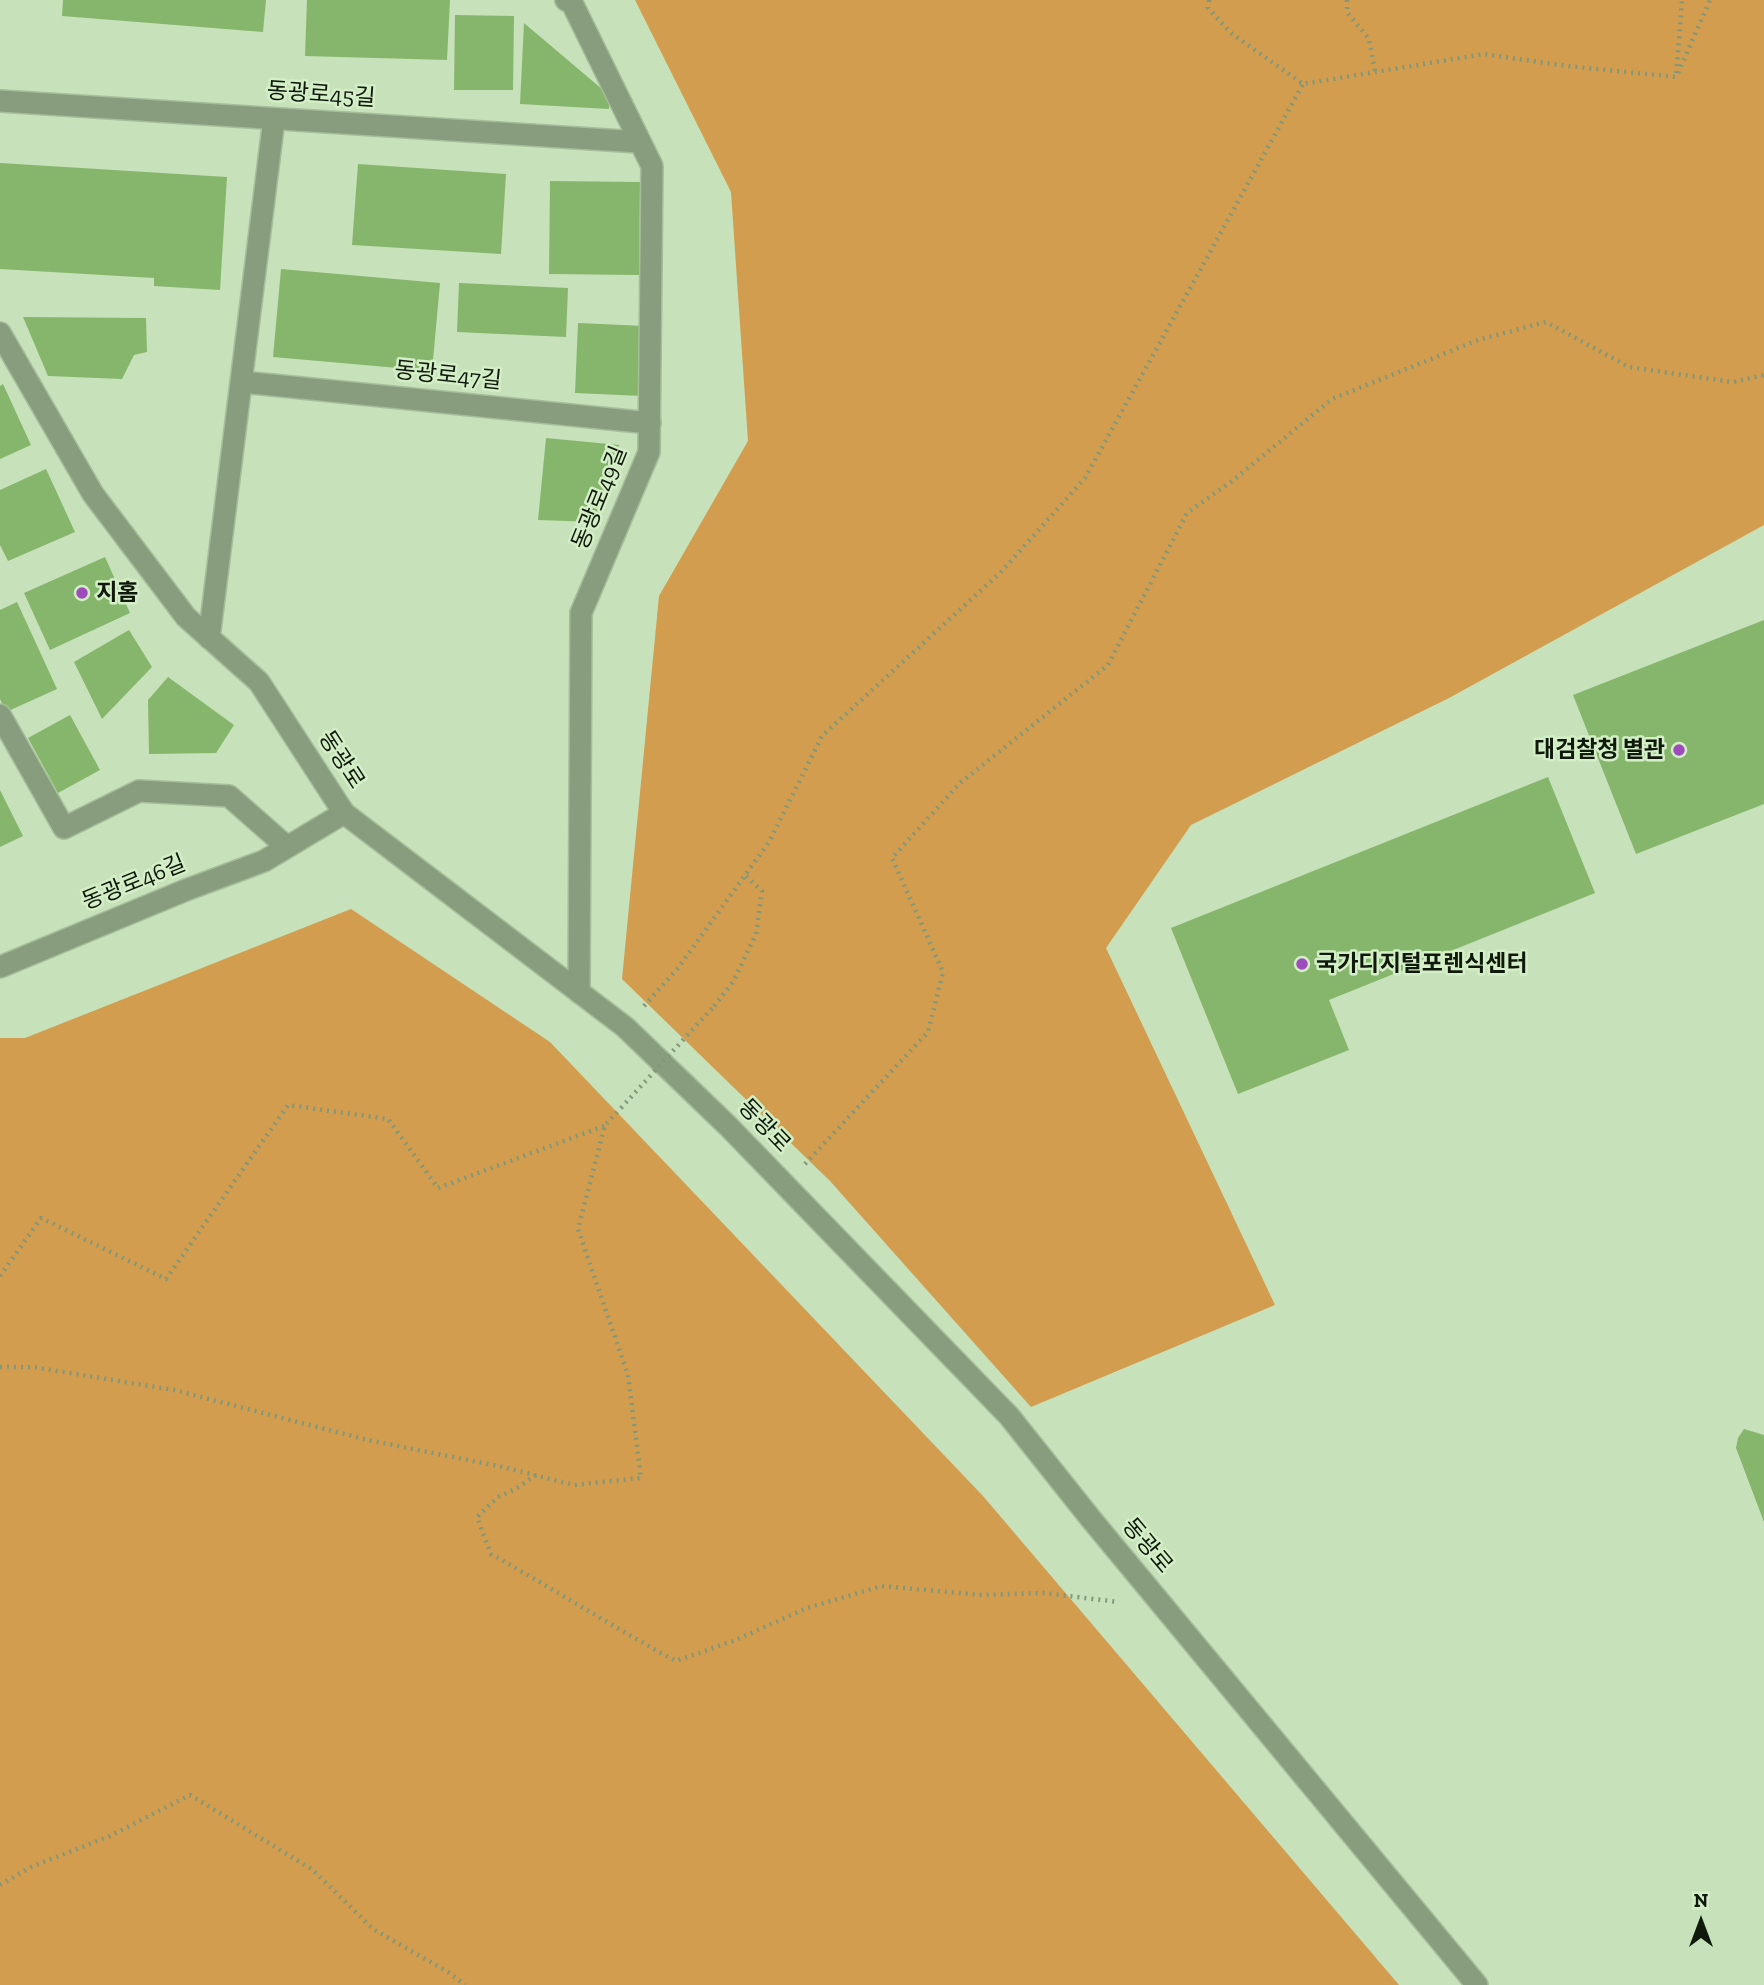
<!DOCTYPE html>
<html>
<head>
<meta charset="utf-8">
<style>
	body { margin:0 }
	#map { position:relative; width:1764px; height:1985px; overflow:hidden; background:#c7e1ba; font-family:"Zilla Slab",serif }
	canvas { display:block }
	.north { position:absolute; left:1666px; top:1887px; width:70px; height:70px; -webkit-text-stroke:5px #d4efc7; paint-order:stroke; rotate:0deg; font-size:19px; font-weight:700; line-height:28px; text-align:center; color:#101a0c }
	.north::after { content:''; display:block; margin:auto; width:24px; height:32px; background:#101a0c; clip-path:polygon(50% 0,100% 100%,50% 72%,0 100%) }
</style>
</head>
<body>
<div id="map">
<canvas width="1764" height="1985"></canvas>
<div class="north">N</div>
</div>
<script>
const g = document.querySelector('canvas').getContext('2d');
g.lineJoin = 'round';
function fillPath(path, color) {
  g.fillStyle = color;
  g.fill(path, 'evenodd');
}
function strokePath(path, color, width, dash) {
  g.strokeStyle = color;
  g.lineWidth = width;
  g.lineCap = dash ? 'butt' : 'round';
  g.setLineDash(dash || []);
  g.stroke(path);
}
function write(font, color, halo, rows, align = 'center') {
  g.font = font + ' "Zilla Slab","Noto Sans KR",serif';
  g.lineWidth = 5;
  g.setLineDash([]);
  g.textBaseline = 'middle';
  g.strokeStyle = halo;
  g.fillStyle = color;
  for (const [text, x, y, turn = 0] of rows) {
    g.save();
    g.translate(x, y);
    g.rotate((+turn || 0) * Math.PI / 180);
    g.textAlign = isNaN(turn) ? turn : align;
    if (halo) g.strokeText(text, 0, 0);
    g.fillText(text, 0, 0);
    g.restore();
  }
}
fillPath(new Path2D(`
	M635,0h1129v525l-315,173 -258,127 -85,123 169,357 -244,102 -201,-226 -208,-202 37,-383 89,-155 -17,-249z
	M351,909l199,133 433,454 416,489h-1399v-947h25z`), '#d29d4e');
fillPath(new Path2D(`
	M63,0h203l-3,32 -201,-16z
	M307,0h143l-3,60 -142,-4z
	M455,15l59,1 -1,74h-59z
	M524,23l85,72v14l-89,-5z
	M0,163l227,14 -7,113 -66,-4v-8l-154,-9z
	M358,164l148,10 -5,80 -149,-9z
	M550,181l90,1 -1,93 -90,-1z
	M281,269l159,14 -8,88 -159,-14z
	M459,283l109,5 -2,49 -109,-5z
	M23,317l123,1 1,34 -13,3 -12,24 -74,-3z
	M578,323l67,3 -2,70 -68,-3z
	M3,384l28,61 -31,14v-73z
	M546,438l73,7 -22,77 -59,-2z
	M46,469l29,63 -67,29 -8,-16v-55z
	M105,557l25,56 -80,37 -26,-57z
	M17,602l40,87 -51,23 -6,-13v-89z
	M1764,620v184l-128,50 -63,-159z
	M129,630l23,37 -50,52 -28,-57z
	M168,677l66,48 -18,28 -67,1 -1,-54z
	M70,715l30,55 -42,23 -30,-55z
	M1548,777l47,116 -266,107 20,50 -111,44 -67,-166z
	M0,790l23,46 -23,11z
	M1744,1429l20,6v87l-28,-74 2,-10z`), '#86b66c');
const service = new Path2D(`
	M242,382l408,41
	M209,638l65,-519
	M0,715l64,113 75,-37 90,5 58,51
	M0,967l186,-77 78,-29 80,-48`);
const minor = new Path2D(`
	M566,0l6,3 80,163 -3,286 -68,161 -2,379
	M0,101l639,41`);
const tertiary = new Path2D(`
	M0,333l93,161 93,123 73,65 85,131 281,214 103,99 218,225 63,65 82,103 386,466`);
strokePath(service, '#a6bd9b', 24);
strokePath(minor, '#a6bd9b', 24);
strokePath(tertiary, '#a6bd9b', 24);
strokePath(new Path2D(`
	M1209,0l-1,8 23,25 72,51 181,-30 83,12 109,11 6,-77
	M1347,0v12l22,27 6,32
	M1678,73l32,-73
	M644,1006l34,-38 91,-126 53,-106 180,-165 83,-93 218,-394
	M714,1006l19,-24 23,-48 6,-43 -16,-15
	M805,1164l123,-132 15,-60 -51,-114 68,-75 148,-118 79,-152 45,-32 100,-82 146,-59 68,-18 83,45 104,15 31,-7
	M0,1276l41,-58 125,61 122,-174 100,14 50,69 166,-62
	M0,1367h33l141,23 194,50 135,27 71,18 67,-7 -13,-103 -50,-146 27,-104 16,-17
	M536,1475l-19,13 -19,9 -21,20 14,37c62,35 122,73 185,107l57,-20 74,-33 75,-22 100,9 61,-2 76,9
	M0,1885l31,-18 79,-31 80,-41 123,75 60,59 75,43 17,13`), '#839779', 4.5, [2, 5]);
strokePath(service, '#889d7e', 21);
strokePath(minor, '#889d7e', 21);
strokePath(tertiary, '#889d7e', 21);
strokePath(new Path2D(`
	M621,1108l93,-102`), '#839779', 4.5, [2, 5]);
for (const [x, y, r, color] of [
	[82,593,7,"#9d4cbc"],
	[1679,750,7,"#9d4cbc"],
	[1302,964,7,"#9d4cbc"]
]) {
  const dot = new Path2D();
  dot.arc(x, y, r, 0, 2 * Math.PI);
  g.fillStyle = color;
  g.fill(dot);
  strokePath(dot, '#d4efc7', 2.5);
}
write('23px', '#101a0c', '#d4efc7', [
	["동광로45길",321,95,4],
	["동광로47길",448,376,6],
	["동광로49길",600,498,-68],
	["동광로",341,760,57],
	["동광로46길",134,883,-22],
	["동광로",764,1126,46],
	["동광로",1147,1546,50]
]);
write('bold 23px', '#101a0c', '#d4efc7', [
	["지홈",96,593],
	["대검찰청 별관",1665,750,"right"],
	["국가디지털포렌식센터",1316,964]
], 'left');
</script>
</body>
</html>
